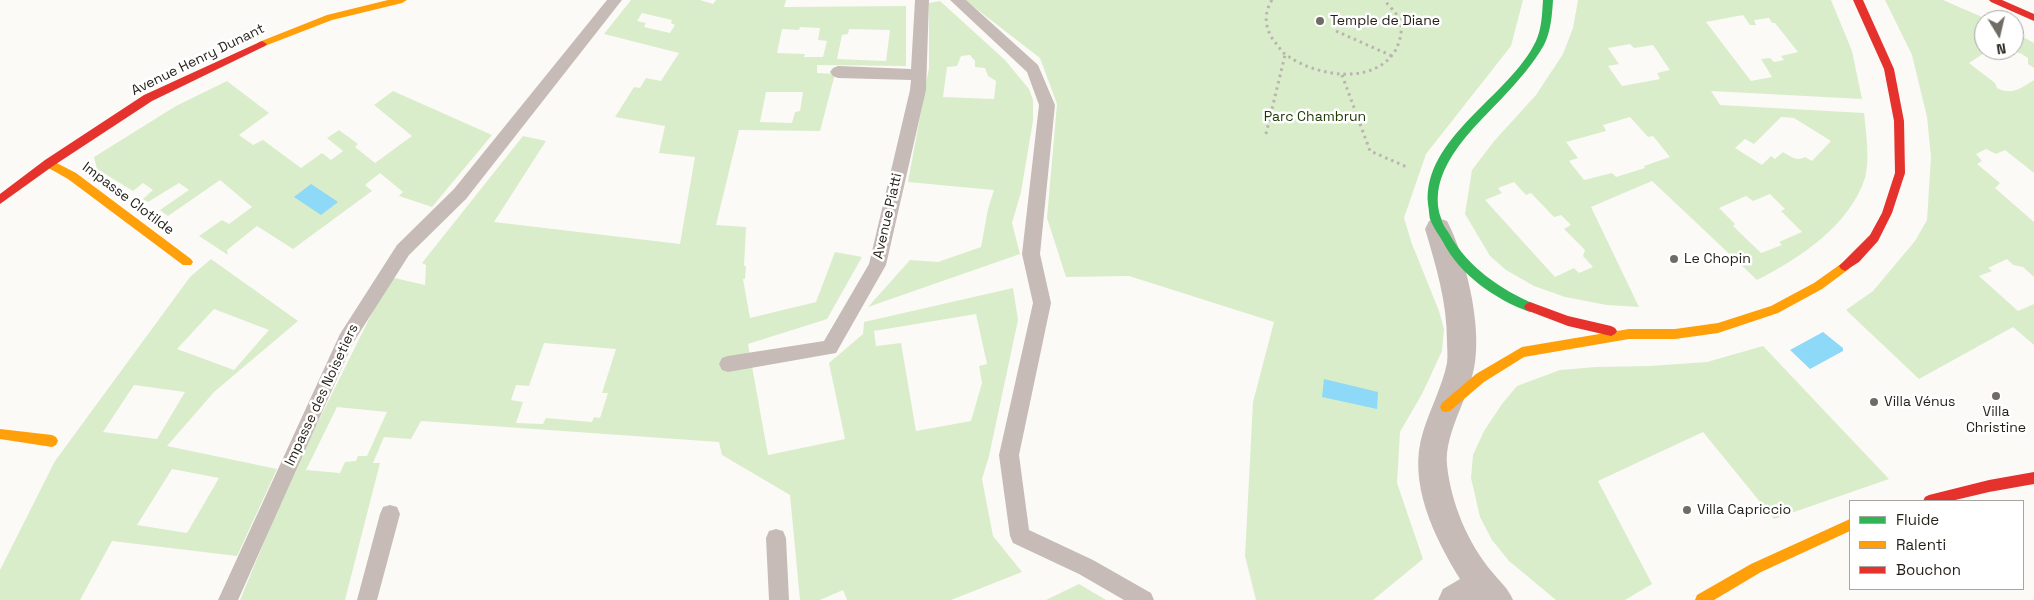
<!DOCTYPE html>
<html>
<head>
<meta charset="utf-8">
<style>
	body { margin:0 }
	#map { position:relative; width:2034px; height:600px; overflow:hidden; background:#fcfaf7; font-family:"Space Grotesk",sans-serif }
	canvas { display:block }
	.legend { position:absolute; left:1849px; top:500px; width:175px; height:90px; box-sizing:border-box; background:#fff; border:1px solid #a7a5a2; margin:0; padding:6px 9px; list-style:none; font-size:15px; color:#231e16 }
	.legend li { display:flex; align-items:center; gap:10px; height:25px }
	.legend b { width:25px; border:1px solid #a7a5a2 }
	.north { position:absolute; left:1974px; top:10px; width:50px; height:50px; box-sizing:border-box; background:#fff; border:1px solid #a7a5a2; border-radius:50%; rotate:171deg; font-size:14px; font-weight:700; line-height:20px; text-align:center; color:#231e16 }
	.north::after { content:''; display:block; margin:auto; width:18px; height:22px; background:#6f6b65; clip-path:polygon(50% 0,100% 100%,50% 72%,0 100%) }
</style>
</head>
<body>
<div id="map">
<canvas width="2034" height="600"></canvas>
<ul class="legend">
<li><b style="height:6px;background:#30b455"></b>Fluide</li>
<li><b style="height:6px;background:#ff9f0a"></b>Ralenti</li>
<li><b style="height:6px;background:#e5322d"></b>Bouchon</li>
</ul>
<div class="north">N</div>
</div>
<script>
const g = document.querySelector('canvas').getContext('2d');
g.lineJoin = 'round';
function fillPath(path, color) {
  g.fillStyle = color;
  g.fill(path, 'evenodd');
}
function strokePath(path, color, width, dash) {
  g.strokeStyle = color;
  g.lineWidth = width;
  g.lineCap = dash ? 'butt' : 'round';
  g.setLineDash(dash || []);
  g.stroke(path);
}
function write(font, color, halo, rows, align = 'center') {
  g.font = font + ' "Space Grotesk",sans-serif';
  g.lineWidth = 5;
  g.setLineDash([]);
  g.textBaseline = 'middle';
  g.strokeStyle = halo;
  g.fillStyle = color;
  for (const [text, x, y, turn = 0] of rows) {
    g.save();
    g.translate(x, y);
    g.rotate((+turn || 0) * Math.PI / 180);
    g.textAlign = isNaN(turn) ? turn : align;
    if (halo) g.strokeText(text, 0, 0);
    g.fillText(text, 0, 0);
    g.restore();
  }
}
fillPath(new Path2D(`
	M631,0h69l13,4 3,-4h70l-2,7 122,-1v60l-89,-1v8l18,1 -15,57 -81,-1 -23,95 30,2 -2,39h2l-1,13h-2l7,39 66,-16 19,-50 27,5 -35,62 -79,25 20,111 77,-16 -16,-76 34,-29 1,-12 149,-34 5,32 -29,136 -7,23 11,57 29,36 -71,28h-104l-4,-10 -23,10h-20l-10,-105 -68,-40 -3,-13 -298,-21 -10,18 -27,-2 -11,26h7l-35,137h-105l54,-130 96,-193 35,8 1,-20 -4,-2 101,-127 23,5 -52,81 186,22 15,-87 -36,-4 6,-27 -50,-9 19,-30 6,1 6,-10 15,3 18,-28 -75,-19zM642,13l30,7 -1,3 4,2 -5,8 -26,-6 2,-4 -9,-2zM800,27l20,1 -2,12 9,1 -4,16h-19l1,-3 -28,-1 5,-24 17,1zM849,29l41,1 -4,31 -49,-2 5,-24 6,-1zM766,92h37l-3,19 -5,1 -3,11 -32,-1zM976,314l11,50 -8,2 3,17 -11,38 -55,10 -15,-88 -25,3 -2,-15zM544,343l72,6 -14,44h6l-8,25 -6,-1 -2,5 -46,-4 -3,6 -27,-1 7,-21 -12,-2 5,-15 13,1zM337,407l50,5 -20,44h-9l-2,5 -11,1 -5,11 -34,-3z
	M965,0h558l-12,46 -85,108 -22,64 8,26 27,67 5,18 -2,22 -20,43 -22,38 -3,51 26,76 -50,41h-117l-11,-44 8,-154 21,-80 -145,-46 -63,1 -19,-59 10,-114 -17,-46z
	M1578,0h253l21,51 10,48 -151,-8 9,14 144,8c2,19 6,47 1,65 -15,47 -66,81 -108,102l-105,-99 -61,26 48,100 -32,-2 -42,-8 -31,-11 -28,-16 -16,-14 -25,-42 7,-44 23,-30 41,-45 27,-41 10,-26zM1743,15l7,10h6l-2,-5 15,-2 3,5h3l23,29 -17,4 3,4 -10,2 -4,-4 -9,1 11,18 -21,4 -45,-59zM1630,44l4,4 19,-3 17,25 -13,3 3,6 -38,7 -14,-20 11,-2 -11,-16zM1630,117l18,20 5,-1 17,21 -26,9 1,2 -29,9 -4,-4 -28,7 -15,-19 9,-3 -12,-16 40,-11 -3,-6zM1781,117l13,1 37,23 -19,20 -7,-4c-8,5 -15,-1 -22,-5l-8,7 -4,-3 -9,9 -27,-17 10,-9 9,5zM1514,182l12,13 5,-2 23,24 7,-2 10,10 -7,4 21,21 -2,6 10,11 -14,6 -5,-5 -19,9 -70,-77 17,-7 -4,-5zM1770,194l15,15 -4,2 21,21 -23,10 3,3 -21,8 -28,-27 2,-2 -16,-16 27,-12 7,5z
	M1885,0h58l46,20h-5v30h5l-20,13 26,20 2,5c15,8 24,0 37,-8v93l-29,-23 -9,4 -10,-5 -10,5 6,7 -5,3 23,19 -5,5 39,34v55l-11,-10 -10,-2 -6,-6 -19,9 4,3 -13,5 39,35 16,-7v41l-21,-18 -94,52 -73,-69 27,-19 42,-50 12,-21 4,-63 -4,-40 -15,-62z
	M940,1l65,59 24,29 4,11v21l-12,71 -9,31 8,31 -152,53 42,-47 28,2 43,-15 7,-38 6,-19 -86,-8 21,-114v-65zM970,55l5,6v6l10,1 3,8 8,5 -2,18 -51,-2 4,-30 10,-1 4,-10z
	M2014,32l20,11v25l-6,-4v-6l-6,-4 -12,-4h4z
	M227,81l42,32 -30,22 14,10 10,-5 38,28 21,-15 9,7 12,-9 -16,-13 12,-8 19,14 -3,3 20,16 37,-27 -38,-31 19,-14 99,44 -60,72 -33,-11 4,-4 -23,-19 -15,12 7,6 -79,58 -36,-23 -30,24 1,5 -29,-19 23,-16 7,4 23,-17 -32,-27 -52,36 -8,-6 29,-20 -10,-7 -31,19 -5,-3 10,-9 -10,-7 -10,8 -36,-22 -3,-12 82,-51z
	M211,259l87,62 -84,71 -47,54 110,23 -40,87 -125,-15 -32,59h-80v-30l55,-109 135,-184zM214,309l55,21 -35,40 -57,-21zM134,385l51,7 -28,47 -54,-7zM172,469l47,9 -32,55 -50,-8z
	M1763,346l126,133 -115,40 -71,-87 -105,49 54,103 -27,16h-69l-47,-39 -17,-21 -12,-23 -9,-39 2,-23 11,-24 18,-27 15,-18 43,-16 36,-3 54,-1 57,-4z
	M1079,584l27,16h-60z`), '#d9edca');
fillPath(new Path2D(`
	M311,184l27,18 -17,13 -27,-18z
	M1823,332l20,16v3l-33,18 -20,-19z
	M1324,379l54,13 -1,17 -55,-12z`), '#8ed8f8');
strokePath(new Path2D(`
	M1272,0c-9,14 -7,30 3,42 4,5 7,11 13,14 28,20 85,30 107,-5 5,-9 8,-20 5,-30 -3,-8 -11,-15 -16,-21
	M1336,31l56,25
	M1342,75l28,76 37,16
	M1266,134l19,-79`), '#bbb3b0', 3, [2.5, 4]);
fillPath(new Path2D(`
	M607,0h15l-156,199 -57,56 -56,88 -115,257h-20l122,-266 57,-89 57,-56z
	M915,0h14l-3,90 -40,175 -50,88 -108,19 -6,-2 -3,-6 3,-6 6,-2 96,-15 45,-77 41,-174 1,-10 -73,-2 -5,-2 -3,-4 3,-4 5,-2 73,3z
	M950,0h16l72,65 17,40 -15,149 11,49 -32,152 10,75 64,30 58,33 3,7h-30l-45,-26 -66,-31 -3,-7 -11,-81 34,-152 -11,-49 17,-149 -12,-33z
	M390,505l7,2 3,7 -23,86h-20l23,-86 3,-7z
	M776,529l7,2 3,7 3,62h-20l-3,-62 3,-7z`), '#c6bbb6');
fillPath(new Path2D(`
	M1438,218l9,3c19,36 34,102 28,141 -4,33 -31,70 -28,103 4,38 21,79 46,108 8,10 15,15 20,27h-75l5,-11 17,-10c-26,-42 -53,-97 -37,-147 7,-23 19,-45 24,-69 1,-7 0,-15 0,-22 0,-39 -11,-75 -22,-112l4,-8z`), '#c6bbb6');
fillPath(new Path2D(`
	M1543,0h10c-1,15 -2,31 -9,45 -11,19 -25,35 -40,51 -29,31 -79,74 -63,122 1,6 6,12 9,17 18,32 50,54 84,69l2,3 -2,3 -4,2c-34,-12 -70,-37 -87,-70 -4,-7 -10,-15 -13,-23 -1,-4 -1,-10 -2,-15 -5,-67 82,-108 108,-163 6,-13 6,-27 7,-41z`), '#30b455');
fillPath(new Path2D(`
	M388,0h19l-5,3 -70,17 -70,27 -5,-3 2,-2 68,-27z
	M49,159l27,14 115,86 2,3 -2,3h-8l-115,-86 -23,-13 -1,-3 1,-3z
	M1845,261l4,2 2,3 -2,3 -27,20 -44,24 -60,20 -43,6h-46l-105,18 -40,25 -34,29 -4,1 -4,-1 -2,-4 2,-4 34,-29 46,-27 107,-18h46l43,-6 53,-17 43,-23z
	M0,429l52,6 4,2 2,4 -2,4 -4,2 -52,-8z
	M1850,519v12l-89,41 -47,28h-19l2,-5 54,-31z`), '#ff9f0a');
fillPath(new Path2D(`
	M1853,0h10l31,69 10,52 1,52 -13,40 -14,28 -19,21 -14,9 -4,-2 -2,-3 31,-31 12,-22 13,-40 -1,-52 -10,-52z
	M1989,0h13l32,14v7l-43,-19z
	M262,41l5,3 -2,2 -113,55 -99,65 -53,38v-10l45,-34 99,-65z
	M1530,302l38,14 43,10 4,2 2,3 -2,3 -4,2 -43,-10 -42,-16 -2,-3 2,-3z
	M2034,472v12l-45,8 -38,9h-28l2,-4 4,-2 60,-15z`), '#e5322d');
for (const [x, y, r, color] of [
	[1320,21,5,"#6f6b65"],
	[1674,259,5,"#6f6b65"],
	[1996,396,5,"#6f6b65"],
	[1874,402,5,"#6f6b65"],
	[1687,510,5,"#6f6b65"]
]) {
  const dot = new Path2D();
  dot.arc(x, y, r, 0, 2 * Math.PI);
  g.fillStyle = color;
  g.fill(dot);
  strokePath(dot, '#fff', 2);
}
write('14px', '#231e16', '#fff', [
	["Temple de Diane",1330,21],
	["Le Chopin",1684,259],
	["Villa Vénus",1884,402],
	["Villa",1996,412,"center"],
	["Christine",1996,428,"center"],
	["Villa Capriccio",1697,510]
], 'left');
write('14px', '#231e16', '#fff', [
	["Avenue Henry Dunant",198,60,-26],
	["Impasse Clotilde",128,199,37],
	["Avenue Piatti",888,216,-77],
	["Impasse des Noisetiers",322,395,-65]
]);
write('14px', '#1d3a00', '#fff', [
	["Parc Chambrun",1315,117]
]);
</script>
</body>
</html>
